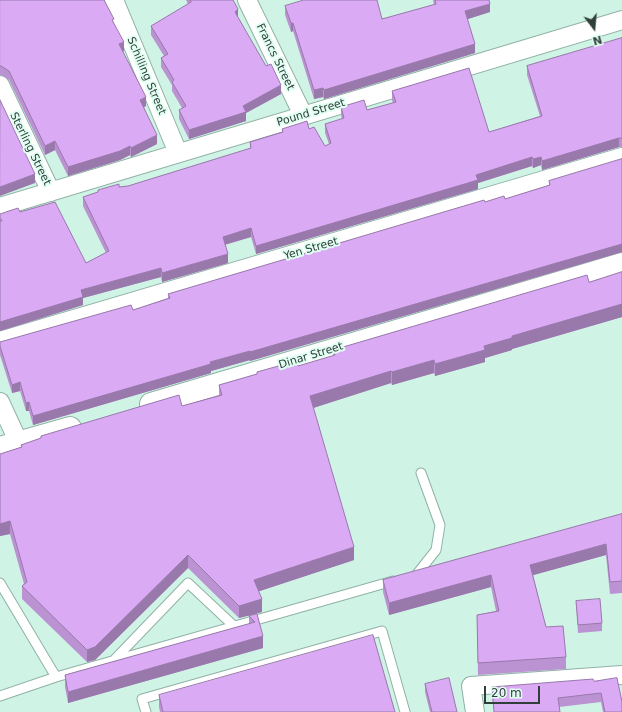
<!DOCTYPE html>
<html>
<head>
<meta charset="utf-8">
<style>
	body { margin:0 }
	#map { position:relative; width:622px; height:712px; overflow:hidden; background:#cff3e5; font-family:"DejaVu Sans",sans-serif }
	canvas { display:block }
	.north { position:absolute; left:574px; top:8px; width:40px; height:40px; -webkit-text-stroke:3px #e1fef3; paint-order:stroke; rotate:164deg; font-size:11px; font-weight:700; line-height:16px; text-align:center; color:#313f3a }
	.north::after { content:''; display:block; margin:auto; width:14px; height:18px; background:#313f3a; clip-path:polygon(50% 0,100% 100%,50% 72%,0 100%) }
	.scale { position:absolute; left:484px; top:686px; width:56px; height:18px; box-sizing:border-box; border:2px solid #313f3a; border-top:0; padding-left:5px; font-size:12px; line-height:14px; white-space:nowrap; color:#313f3a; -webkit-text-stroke:3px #e1fef3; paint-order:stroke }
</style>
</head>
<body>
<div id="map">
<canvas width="622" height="712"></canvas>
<div class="north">N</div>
<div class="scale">20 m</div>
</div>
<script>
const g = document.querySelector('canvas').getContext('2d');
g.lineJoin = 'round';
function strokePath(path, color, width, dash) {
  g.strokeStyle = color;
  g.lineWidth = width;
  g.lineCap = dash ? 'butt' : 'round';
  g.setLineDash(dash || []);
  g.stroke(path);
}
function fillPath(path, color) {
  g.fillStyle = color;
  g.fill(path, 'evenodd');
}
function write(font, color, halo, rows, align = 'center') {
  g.font = font + ' "DejaVu Sans",sans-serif';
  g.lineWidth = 4;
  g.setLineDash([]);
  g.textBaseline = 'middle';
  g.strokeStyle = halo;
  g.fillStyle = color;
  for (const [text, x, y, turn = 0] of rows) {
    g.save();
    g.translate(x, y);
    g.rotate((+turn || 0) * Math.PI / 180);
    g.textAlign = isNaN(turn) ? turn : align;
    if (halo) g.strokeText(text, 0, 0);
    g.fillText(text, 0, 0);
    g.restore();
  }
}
const lane = new Path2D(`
	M417,574l19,-24 4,-25 -19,-52
	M0,583l56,94
	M115,659l73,-76 47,44
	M0,696l56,-19 337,-96
	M146,712l-4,-13 240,-68 23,81`);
const street = new Path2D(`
	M114,0l64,153
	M247,0l56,115
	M0,85l51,107
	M0,207l622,-187
	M0,341l622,-184
	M0,402l19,41
	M475,712l-4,-26 151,-11`);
const secondary = new Path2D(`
	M151,404l471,-140
	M0,448l70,-20`);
strokePath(lane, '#90b2a6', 11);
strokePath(street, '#90b2a6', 20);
strokePath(secondary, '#90b2a6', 24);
strokePath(lane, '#fff', 9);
strokePath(street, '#fff', 18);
strokePath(secondary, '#fff', 22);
fillPath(new Path2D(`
	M0,0l114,23 10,28 -1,1 23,54 -2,1 13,37 -26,13 -1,-2 -10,5 -52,16 -13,-26 -10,5 -36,-75 -8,-5h-1z
	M186,0h47l5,18 43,76 -35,19v8l-57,18 -10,-20v-9l3,-2 -10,-17v-6l-11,-18v-9l3,-2 -13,-21v-9l37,-22z
	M433,0h56l1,12 -23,7 8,34 -151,46 -1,-2 -9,2 -21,-68 -2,1 -6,-17v-9l97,13 52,-14z
	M622,38v109h-3l-77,23 -1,-5 -8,3 -1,-2 -54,17v6l-222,65 -5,-17 -26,8 3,18 -66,19 -1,-5 -78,21v7l-83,26v-117l20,-2 66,51 20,-10 -23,-47v-9l15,-5v-2l30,-4 122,-37v-7l32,-10v-3h27l16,17 4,-2 -4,-11v-9l17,-5 -1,-4v-8l26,3 26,-7 -1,-3v-9l97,41 51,-16 -13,-41v-9z
	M622,159v93l-372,109v-1l-39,11v2l-178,52 -4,-14h-3l-6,-20 -8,2 -12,-38v-13l133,-32 35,-12v-4l317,-92 20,-3 44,-14v-4z
	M622,272v45l-110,32v1l-27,8v4l-50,14 -1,-3 -42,12 -1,-2 -78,25 41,152 -95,31 3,21 -23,6 -51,-50 -93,92 -8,2 -65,-63v-13l2,-2 -14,-50 -10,2v-82l21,-7v-2l20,-7v-2l141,-30 37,-11v-10l38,-11v-2l41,-6 35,-10v-6l256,-68z
	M622,514v79l-12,1 -4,-39 -73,20 13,52 20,30v12l-88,6 -1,-60 19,-4 -5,-24 -102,28 -6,-23v-12z
	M576,601l26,22v8l-24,2z
	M257,614l6,34 -195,55 -3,-16v-12l184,-51v-8z
	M594,681l28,31h-19l-2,-10 -42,5 1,5h-66l-2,-17v-8z
	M425,684l32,28h-27l-5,-20z
	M159,695l236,17h-235l-1,-5z`), '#bb93d2');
fillPath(new Path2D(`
	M490,4v8l-25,8v-9z
	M238,9v9l-3,-6z
	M291,23h2v8l-2,1z
	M124,42v9l-5,2v-9z
	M475,44v9l-151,46v-9z
	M281,85v9l-35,19v8l-57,18v-9l54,-24z
	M323,88v9l-9,2v-9z
	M146,97v9l-6,3v-9z
	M157,135v9l-26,13v-9z
	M619,138v9l-77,23v-9z
	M55,141v9l-10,5v-9z
	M130,146v9l-10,5 -52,16v-9z
	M532,157v9l-54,17v6l-222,65v-8z
	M541,157v8l-8,3v-9z
	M35,174v9l-35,13v-9z
	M251,228v9l-28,8v-8z
	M622,244v8l-372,109v-9z
	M228,254v9l-66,19v-9z
	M161,268v9l-78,21v7l-83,26v-9l81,-32z
	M622,304v13l-110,32v1l-27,8v4l-50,14v-12l77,-28z
	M250,351v9l-39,11v2l-178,52v-9l177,-54z
	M434,360v13l-42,12v-13z
	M391,371v12l-81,26v-13z
	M20,382v9l-8,2v-8z
	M29,402v9h-3v-8z
	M10,521v13l-10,2v-12z
	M606,544v11l-76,21v-11z
	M354,547v13l-100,33v-13z
	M188,555v13l-93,92 -8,2v-12z
	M491,575v12l-102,28v-12z
	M262,599v13l-23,6v-12z
	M263,636v12l-195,55v-11z`), '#9978ab');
const building = new Path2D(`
	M0,0h104l10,19 -2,1 12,22 -5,2 27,53 -6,3 17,35 -26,13 -1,-2 -10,5 -52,16 -13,-26 -10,5 -36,-75 -8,-5h-1z
	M190,0h43l5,9 -3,3 31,54 5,-2 10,21 -38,21 3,6 -57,18 -10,-20 7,-4 -14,-24 2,-2 -13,-22 7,-4 -17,-28 40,-24z
	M304,0h73l5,19 54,-15 -1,-4h54l1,4 -25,7 10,33 -151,46 -1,-2 -9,2 -21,-67h-2l-6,-17z
	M622,38v100h-3l-77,23 -1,-4 -8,2 -1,-2 -56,18 2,5 -222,66 -5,-18 -28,9 5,17 -66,19 -1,-5 -80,22 2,7 -83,25v-101h2l-2,-3v-4l18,-6 2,4 35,-10 31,61 23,-12 -26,-54 15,-5v-2l21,-6v3l9,-1 123,-38 -1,-6 33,-10 -1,-3 25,-8 2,8 5,-2 11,19 6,-3 -6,-19 19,-6 -3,-11 23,-7 3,10 29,-8 -4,-11 77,-23 20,64 53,-16 -15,-50z
	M0,100l35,74 -35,13z
	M622,159v85l-372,108v-1l-40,11 1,2 -178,52 -4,-14 -3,1 -6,-21 -8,3 -12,-39v-4l131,-37 2,5 37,-12 -2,-4 316,-94 1,2 19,-6 1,3 45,-14 -1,-4z
	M622,272v32l-110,32v2l-28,8 1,4 -50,14 -1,-4 -42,12 -1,-1 -81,25 44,151 -100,33 8,19 -23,7 -51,-51 -93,92 -8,3 -65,-64 5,-4 -17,-61 -10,3v-70l22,-7 -1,-2 20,-7v-2l138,-41 3,11 40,-11 -3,-10 38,-11v-2l39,-11 2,5 37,-11 -2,-5 254,-75 2,7z
	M622,514v67l-12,1 -4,-38 -76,21 16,62 17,-1 3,31 -88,6 -1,-48 22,-4 -8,-36 -102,28 -6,-23z
	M600,599l2,24 -24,2 -2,-24z
	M257,614l6,22 -195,56 -3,-17 190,-53 -6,-6z
	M373,635l22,77h-232l-4,-17z
	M449,678l8,34h-25l-7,-28z
	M617,678l5,24v10h-17l-4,-19 -43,5 2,14h-66l-2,-25 101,-8 1,2z`);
fillPath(building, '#daabf4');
strokePath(building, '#9978ab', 1);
write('11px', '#313f3a', '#e1fef3', [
	["Francs Street",275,57,64],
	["Schilling Street",146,76,67],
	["Pound Street",311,113,-17],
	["Sterling Street",30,149,64],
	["Yen Street",311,249,-16],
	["Dinar Street",311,356,-17]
]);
</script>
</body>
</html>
